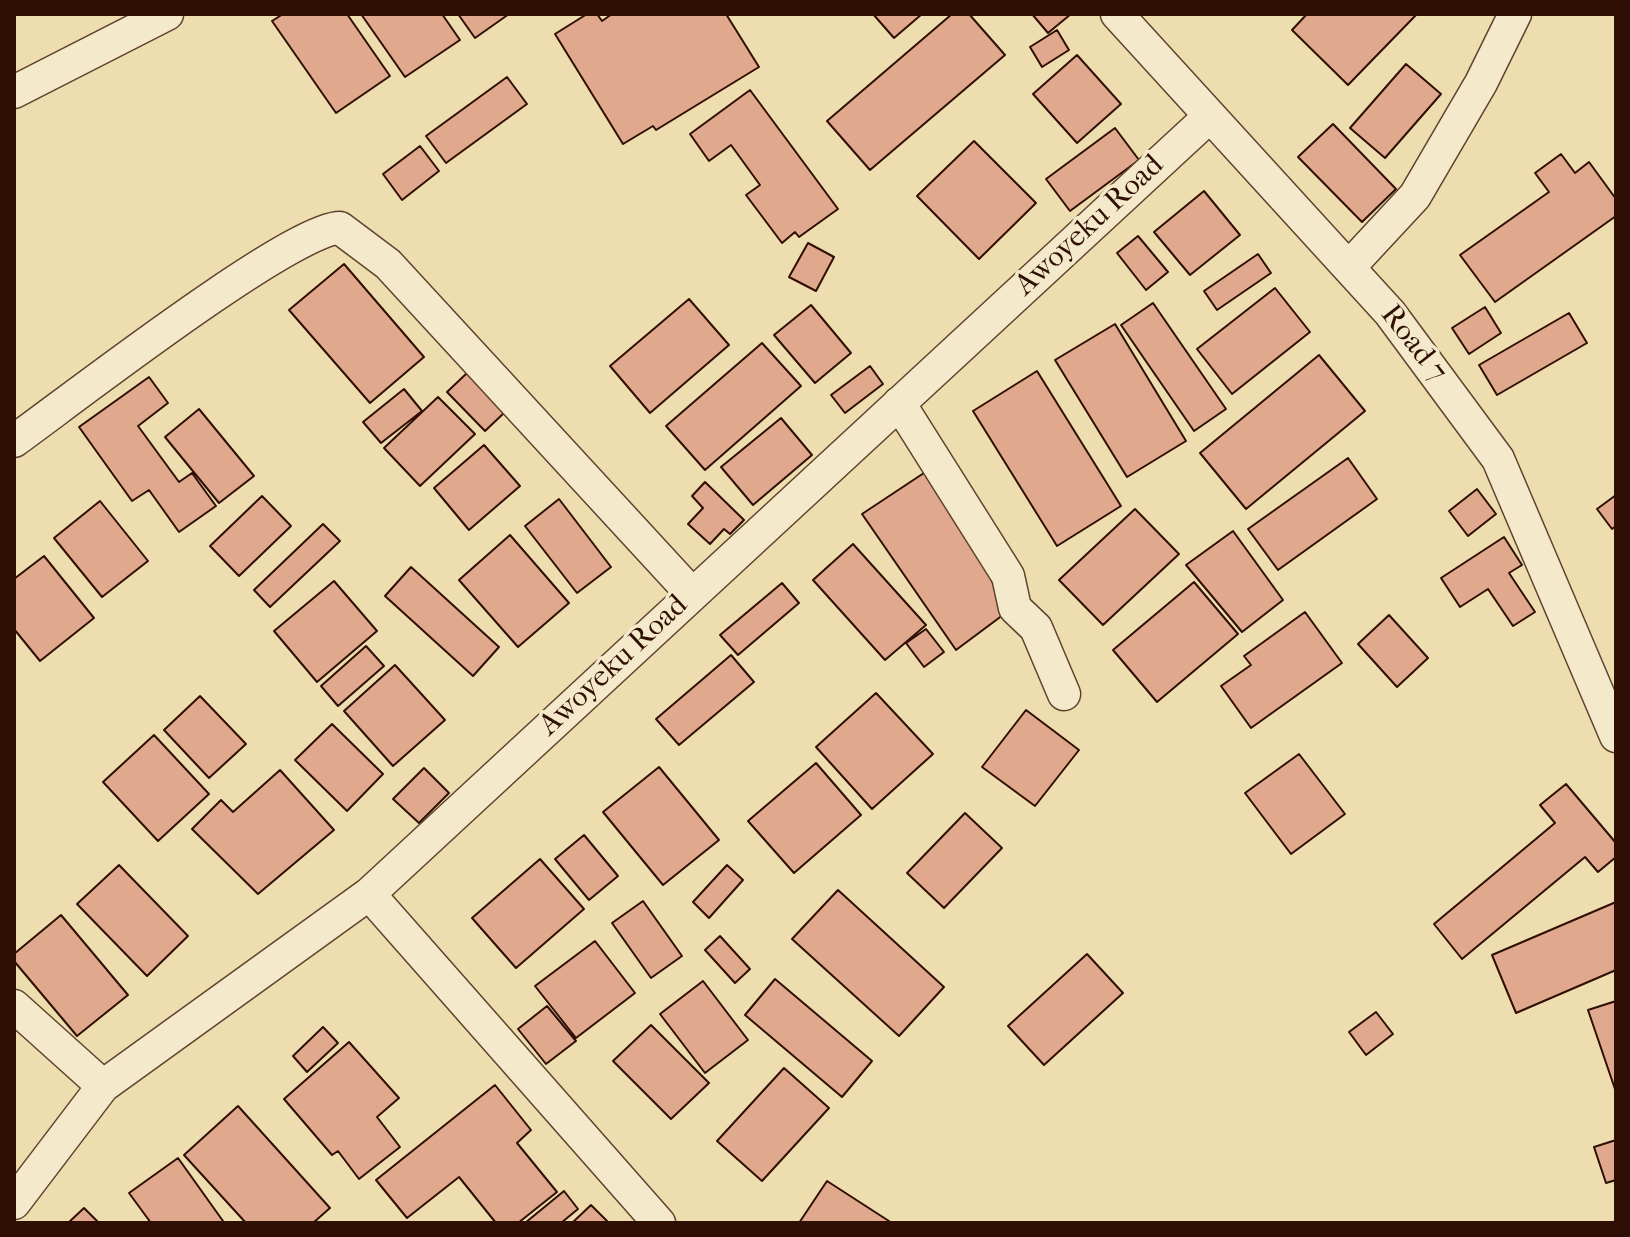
<!DOCTYPE html>
<html>
<head>
<meta charset="utf-8">
<style>
	body { margin:0 }
	#map { position:relative; width:1630px; height:1237px; overflow:hidden; background:#eeddaf; font-family:"IM FELL French Canon",serif }
	canvas { display:block }
	.frame { position:absolute; inset:0; border:16px solid #2f0f03; pointer-events:none }
</style>
</head>
<body>
<div id="map">
<canvas width="1630" height="1237"></canvas>
<div class="frame"></div>
</div>
<script>
const g = document.querySelector('canvas').getContext('2d');
g.lineJoin = 'round';
function fillPath(path, color) {
  g.fillStyle = color;
  g.fill(path, 'evenodd');
}
function strokePath(path, color, width, dash) {
  g.strokeStyle = color;
  g.lineWidth = width;
  g.lineCap = dash ? 'butt' : 'round';
  g.setLineDash(dash || []);
  g.stroke(path);
}
function write(font, color, halo, rows, align = 'center') {
  g.font = font + ' "IM FELL French Canon",serif';
  g.lineWidth = 7;
  g.setLineDash([]);
  g.textBaseline = 'middle';
  g.strokeStyle = halo;
  g.fillStyle = color;
  for (const [text, x, y, turn = 0] of rows) {
    g.save();
    g.translate(x, y);
    g.rotate((+turn || 0) * Math.PI / 180);
    g.textAlign = isNaN(turn) ? turn : align;
    if (halo) g.strokeText(text, 0, 0);
    g.fillText(text, 0, 0);
    g.restore();
  }
}
const building = new Path2D(`
	M283,14h64l43,62 -54,37 -64,-92z
	M361,14h81l18,26 -55,37z
	M458,14h51l-34,24z
	M587,14h10l5,7 10,-7h114l33,53 -103,63 -3,-4 -30,18 -68,-110z
	M873,14h49l-28,24z
	M952,14h17l36,41 -135,115 -43,-49z
	M1032,14h39l-23,19z
	M1307,14h110l-69,71 -56,-55z
	M1057,30l12,20 -27,17 -12,-20z
	M1077,55l44,49 -44,39 -44,-49z
	M1406,64l35,30 -56,64 -35,-30z
	M507,77l20,27 -81,59 -20,-27z
	M750,90l88,119 -39,28 -4,-5 -13,11 -36,-48 14,-10 -29,-40 -22,16 -19,-27z
	M1333,124l63,65 -34,33 -64,-65z
	M1115,128l24,32 -69,51 -24,-32z
	M974,141l62,62 -57,56 -62,-63z
	M420,146l19,25 -37,29 -19,-26z
	M1561,154l14,19 14,-11 27,37v17l-121,86 -35,-47 89,-63 -14,-19z
	M1204,191l36,44 -50,40 -36,-43z
	M1138,236l30,36 -22,18 -29,-37z
	M808,243l26,14 -18,34 -27,-14z
	M1258,254l13,19 -54,37 -13,-19z
	M344,264l80,93 -54,46 -81,-93z
	M1275,288l35,44 -78,62 -35,-45z
	M689,299l40,46 -79,68 -40,-47z
	M1153,303l73,106 -32,22 -73,-106z
	M811,305l40,48 -36,30 -41,-48z
	M1485,307l16,26 -32,21 -17,-26z
	M1569,313l18,30 -90,52 -18,-30z
	M1115,324l71,117 -59,36 -72,-117z
	M762,343l39,43 -96,84 -39,-44z
	M1319,355l46,56 -119,98 -46,-56z
	M870,366l13,18 -38,29 -14,-18z
	M1037,371l84,135 -64,40 -84,-135z
	M467,373l38,39 -20,19 -38,-39z
	M149,377l19,26 -30,23 41,56 13,-9 24,33 -37,26 -30,-42 -17,11 -53,-74z
	M404,389l18,22 -41,32 -18,-21z
	M438,397l37,37 -55,52 -36,-38z
	M199,409l55,67 -35,27 -54,-66z
	M781,418l31,37 -59,50 -32,-38z
	M484,445l36,41 -51,44 -35,-42z
	M1348,458l29,41 -99,71 -30,-41z
	M936,465l71,147 -51,38 -94,-136z
	M705,482l39,38 -14,14 -6,-5 -14,15 -22,-20 15,-16 -11,-12z
	M1477,489l19,25 -28,22 -19,-25z
	M1616,495v31l-4,3 -15,-20z
	M262,496l29,30 -52,50 -29,-30z
	M559,499l52,68 -34,26 -52,-67z
	M100,501l48,60 -46,36 -48,-59z
	M1135,509l44,45 -76,71 -44,-45z
	M323,524l17,17 -70,66 -16,-17z
	M1233,531l50,69 -41,32 -56,-67z
	M510,535l59,68 -51,44 -59,-67z
	M1504,537l18,28 -13,8 26,39 -22,14 -25,-37 -28,18 -19,-29z
	M853,544l73,81 -41,35 -72,-80z
	M44,556l50,62 -54,43 -26,-32v-50z
	M411,567l88,80 -26,29 -88,-80z
	M334,581l43,50 -60,51 -43,-51z
	M1194,582l44,52 -81,68 -44,-52z
	M782,583l17,20 -61,52 -18,-20z
	M1305,612l37,51 -91,65 -30,-42 30,-21 -7,-9z
	M1389,615l39,43 -31,29 -39,-43z
	M926,629l18,23 -20,15 -18,-24z
	M366,646l18,20 -46,40 -17,-20z
	M731,655l23,27 -75,63 -23,-26z
	M395,665l50,55 -52,46 -49,-55z
	M876,693l57,61 -61,55 -56,-62z
	M200,696l46,48 -37,34 -45,-48z
	M1026,710l53,40 -44,56 -53,-39z
	M332,724l51,50 -36,37 -52,-51z
	M154,735l55,59 -51,47 -55,-59z
	M1299,754l46,60 -54,40 -46,-61z
	M816,763l45,52 -67,58 -46,-52z
	M659,767l60,73 -56,45 -60,-73z
	M424,768l25,25 -30,30 -26,-24z
	M280,770l54,60 -76,64 -66,-65 29,-29 12,12z
	M1566,784l50,59v14l-18,15 -13,-15 -123,102 -28,-35 121,-101 -15,-18z
	M965,813l37,35 -58,60 -37,-35z
	M584,835l34,41 -29,24 -34,-41z
	M540,859l44,50 -68,59 -44,-50z
	M119,865l69,71 -41,40 -70,-72z
	M727,865l16,15 -34,38 -16,-16z
	M838,890l106,97 -45,49 -107,-97z
	M643,901l39,55 -31,22 -39,-55z
	M1616,902v68l-100,43 -24,-58z
	M61,915l67,80 -51,41 -63,-75v-7z
	M720,936l30,33 -15,14 -30,-33z
	M595,941l40,52 -59,45 -41,-52z
	M1087,954l36,39 -79,72 -36,-39z
	M775,979l97,82 -30,36 -97,-82z
	M703,981l45,59 -43,33 -45,-59z
	M1616,1001v91l-28,-82z
	M547,1006l29,35 -30,23 -28,-35z
	M1376,1012l17,22 -27,21 -17,-23z
	M651,1025l58,58 -38,36 -58,-58z
	M323,1027l15,16 -31,29 -14,-16z
	M349,1042l50,56 -22,19 23,30 -41,32 -21,-28 -6,4 -48,-56z
	M784,1068l45,40 -67,73 -45,-40z
	M495,1085l36,45 -14,13 40,49 -39,31h-22l-37,-46 -52,41 -31,-38z
	M238,1106l92,102 -17,15h-67l-62,-68z
	M1616,1140v40l-10,3 -12,-36z
	M178,1158l45,63 -3,2h-69l-22,-30z
	M827,1181l65,42h-93z
	M564,1191l14,18 -17,14h-36z
	M591,1205l18,18h-37z
	M84,1208l15,15h-31z`);
fillPath(building, '#e0a88d');
strokePath(building, '#2f0f03', 2);
const minor = new Path2D(`
	M1117,14l273,299 108,146 118,277
	M14,92l153,-78
	M1349,267l66,-71 66,-113 34,-69
	M899,403l109,173 7,32 21,20 28,66
	M14,441c53,-38 278,-213 326,-213l48,36 304,330
	M369,894l290,329
	M14,1006l89,80
	M14,1203l89,-117 266,-192 840,-777`);
strokePath(minor, '#5f422e', 35);
strokePath(minor, '#f4e9cb', 32);
write('30px', '#2f0f03', '#f4e9cb', [
	["Awoyeku Road",1090,226,-43],
	["Road 7",1413,344,52],
	["Awoyeku Road",614,666,-43]
]);
</script>
</body>
</html>
